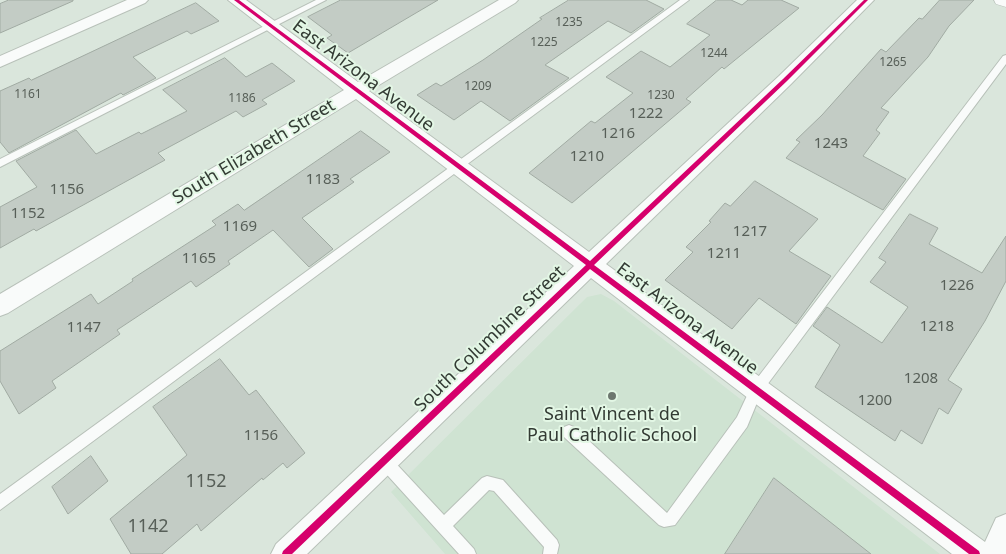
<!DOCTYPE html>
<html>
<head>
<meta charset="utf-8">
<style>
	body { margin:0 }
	canvas { display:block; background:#dae6dc }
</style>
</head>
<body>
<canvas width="1006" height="554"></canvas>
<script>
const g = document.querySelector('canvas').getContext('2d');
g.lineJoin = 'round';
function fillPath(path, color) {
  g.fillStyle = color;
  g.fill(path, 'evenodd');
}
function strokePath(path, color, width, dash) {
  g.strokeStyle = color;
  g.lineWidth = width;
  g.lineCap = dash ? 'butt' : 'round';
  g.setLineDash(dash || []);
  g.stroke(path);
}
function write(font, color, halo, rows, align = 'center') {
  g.font = font + ' "Noto Sans",sans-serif';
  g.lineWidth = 4;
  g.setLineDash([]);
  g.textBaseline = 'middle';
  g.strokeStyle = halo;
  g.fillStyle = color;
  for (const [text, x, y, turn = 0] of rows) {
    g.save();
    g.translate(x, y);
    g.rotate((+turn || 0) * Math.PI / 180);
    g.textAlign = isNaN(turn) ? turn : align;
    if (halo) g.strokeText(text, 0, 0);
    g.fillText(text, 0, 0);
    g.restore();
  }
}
fillPath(new Path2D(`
	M601,294l13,7 326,253h-495l-54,-62 196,-195z`), '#cfe3d2');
const building = new Path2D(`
	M9,0h64v1l-73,32v-29z
	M341,0h97l-90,53 -21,-15 5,-3 -24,-18z
	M569,0h77l18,9 -33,24 -23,-12 -63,44 24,13 -59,43 -29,-20 -27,19 -37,-25 19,-12 5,3 42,-26 59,-41 -2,-1z
	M717,0h14l11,5 6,-5h33l18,8 -75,61 -2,-2 -36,32 5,3 -119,101 -43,-30 62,-52 4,2 38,-30 -27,-16 35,-26 29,16 40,-32 -23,-11z
	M940,0h34l-25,26 -21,31 -47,51 8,4 -13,18 4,3 -17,23 43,23 -23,31 -97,-52 14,-16 -4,-2 26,-25 59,-66 5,3 33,-34 3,1z
	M196,3l23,18 -28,13 -4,-3 -54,26 23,21 -33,17 -2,-2 -112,60 -9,-11v-51l29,-13 2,2z
	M225,58l21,19 26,-14 23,18 -33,19 5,4 -24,13 -7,-6 -78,42 7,7 -129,71 -2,-2 -34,19v-41l37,-20 -21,-26 60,-31 20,24 43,-22 2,2 46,-23 -24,-21z
	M361,131l29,21 -40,27 4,3 -52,36 31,31 -24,18 -36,-37 -45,31 2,3 -34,23 -5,-6 -74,49 3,4 -68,47 4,7 -37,26 -19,-33v-30l91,-57 7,10 35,-23 -1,-2 84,-54 -4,-4 26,-17 6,6z
	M755,181l63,38 -29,32 42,25 -35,48 -37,-26 -27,31 -67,-49 28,-28 -7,-5 25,-25 -2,-1 16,-18 5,3z
	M910,214l28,14 -9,16 53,29 24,-37v45l-21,40 -37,59 14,9 -14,25 -9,-6 -17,36 -21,-14 -6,11 -80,-54 25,-42 -27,-19 14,-19 55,36 26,-36 -38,-25 16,-20 -7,-4z
	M220,359l29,36 7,-5 49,63 -18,15 -4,-5 -20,17 -1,-2 -61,53 -4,-7 -35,30h-31l-21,-35 77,-64 -34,-48z
	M91,456l17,25 -40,33 -16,-27z
	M774,478l97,76h-146z`);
fillPath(building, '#c3ccc5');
strokePath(building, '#a1aba3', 1);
const service = new Path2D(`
	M316,0h10l-326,167v-8z
	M680,0h9l-689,510v-16z
	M1006,55v9l-245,329 -14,34 -72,98 -11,2 -5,-2 -95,-88 -2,-5 2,-5 5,-2 5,2 93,86 70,-96 15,-32 251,-329z
	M384,454l5,2 55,59 38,-37 5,-2 16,4 54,60 2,5 -2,9h-14l1,-7 -50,-56 -5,-1 -36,36 21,23 2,5h-17l-80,-88 -2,-5 2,-5z`);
const minor = new Path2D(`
	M127,0h21l-3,3 -145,64v-11z
	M228,0h18l112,82 141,-82h19l-3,3 -146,88 220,161 190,-176 78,-76h17l-83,84 -185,180 379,278 11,-24 10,-4v40h-54l-361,-276 -284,276h-36l5,-10 298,-278 -218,-167 -348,214 -8,3v-22l344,-204z`);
const tertiary = new Path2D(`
	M994,0h12v7l-10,-3z`);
strokePath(service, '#b8c1b9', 2);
strokePath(minor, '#b8c1b9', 2);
strokePath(tertiary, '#b8c1b9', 1);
fillPath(service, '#f9fbfa');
fillPath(minor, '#f9fbfa');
fillPath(tertiary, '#f9fbfa');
fillPath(new Path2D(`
	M234,0h5l351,261 193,-182 81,-79h4l-81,81 -193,184 385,286 1,3h-11l-379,-285 -298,285h-10l1,-3 303,-286z`), '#d6006c');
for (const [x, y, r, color] of [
	[612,396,5,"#6d776f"]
]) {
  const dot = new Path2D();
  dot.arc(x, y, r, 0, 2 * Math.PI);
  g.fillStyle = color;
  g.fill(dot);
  strokePath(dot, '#e3f7e5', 2);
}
write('12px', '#575f58', null, [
	["1235",569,23],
	["1225",544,43],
	["1244",714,54],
	["1265",893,63],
	["1209",478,87],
	["1161",28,95],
	["1230",661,96],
	["1186",242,99]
]);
write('15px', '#575f58', null, [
	["1222",646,114],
	["1216",618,134],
	["1243",831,144],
	["1210",587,157],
	["1183",323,180],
	["1156",67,190],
	["1152",28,214],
	["1169",240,227],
	["1217",750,232],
	["1211",724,254],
	["1165",199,259],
	["1226",957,286],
	["1218",937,327],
	["1147",84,328],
	["1208",921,379],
	["1200",875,401],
	["1156",261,436]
]);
write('18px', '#333b34', '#e3f7e5', [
	["East Arizona Avenue",363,76,37],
	["South Elizabeth Street",254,152,-31],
	["East Arizona Avenue",687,319,37],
	["South Columbine Street",490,339,-44]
]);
write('18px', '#333b34', '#e3f7e5', [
	["Saint Vincent de",612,415],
	["Paul Catholic School",612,436]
]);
write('18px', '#575f58', null, [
	["1152",206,482],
	["1142",148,527]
]);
</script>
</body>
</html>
